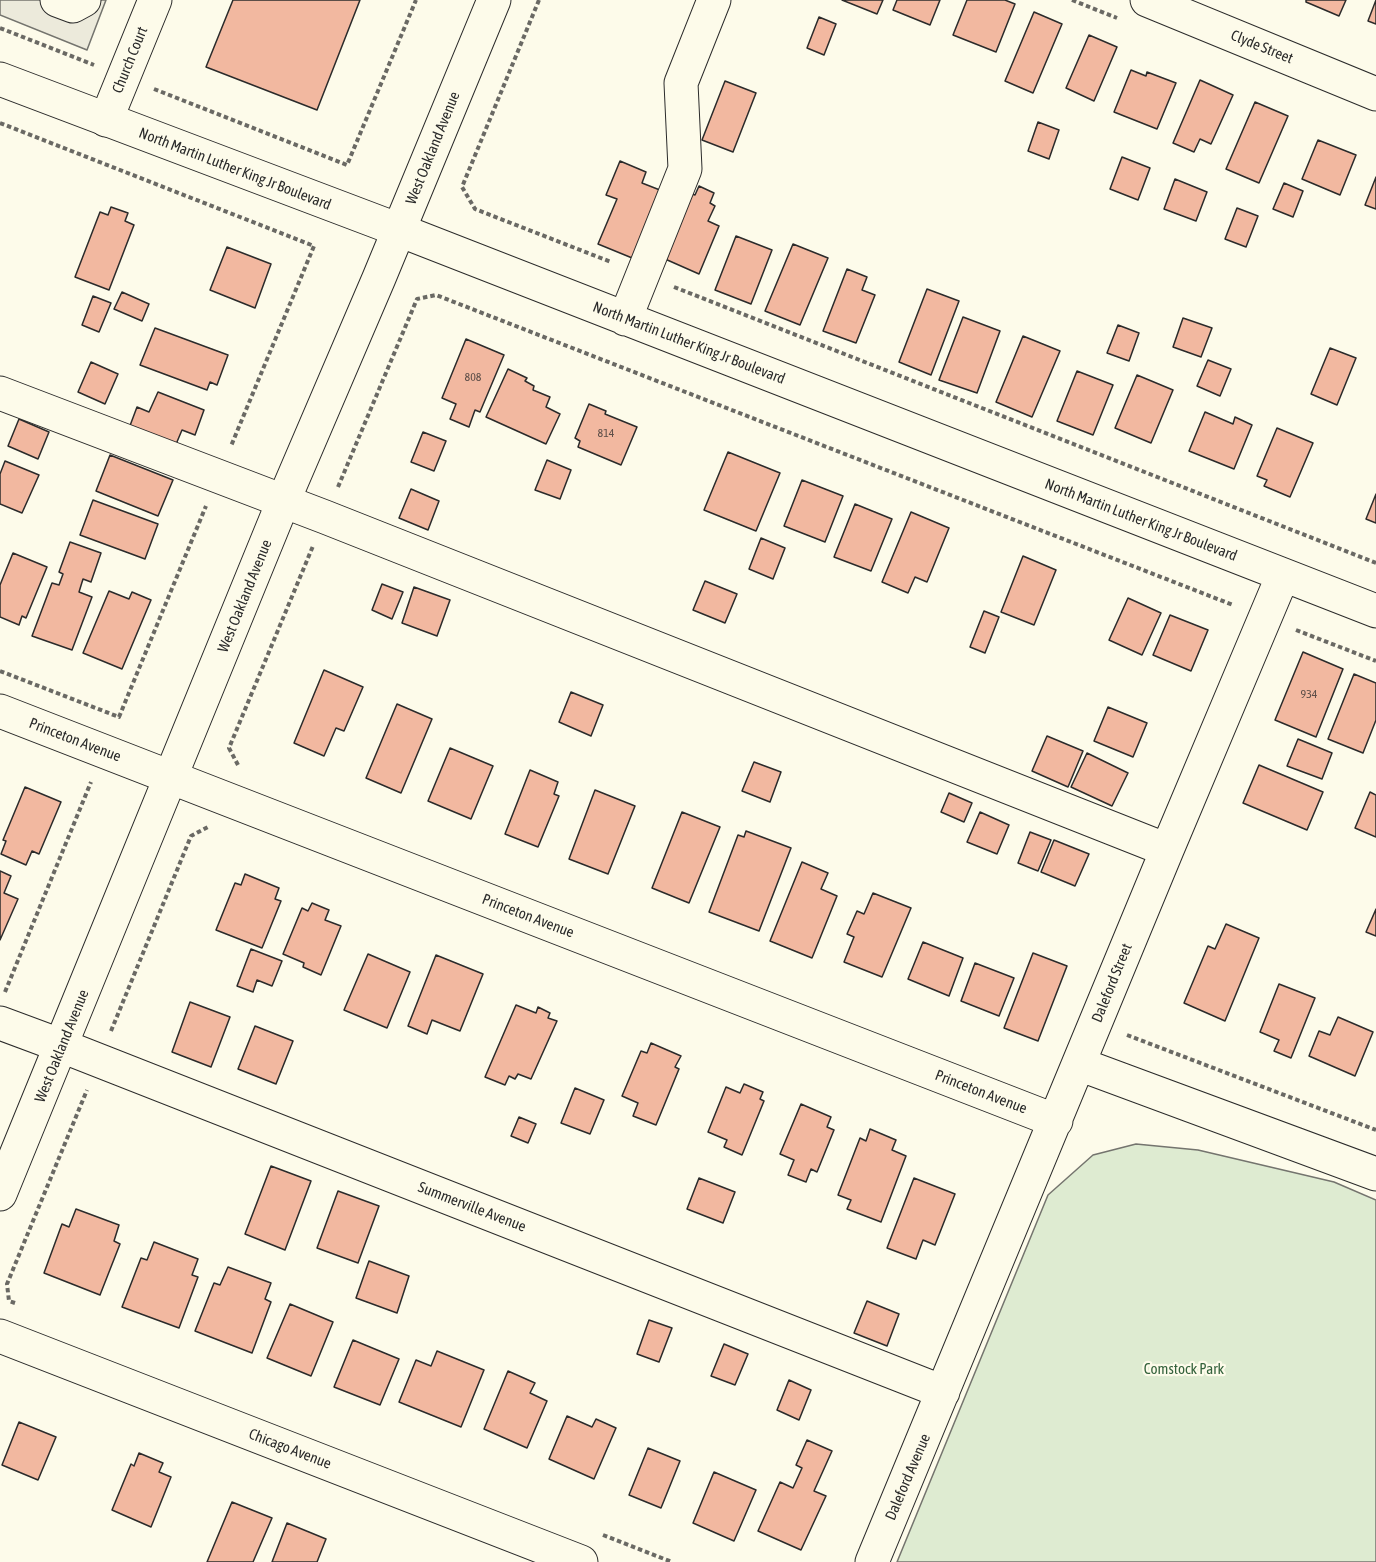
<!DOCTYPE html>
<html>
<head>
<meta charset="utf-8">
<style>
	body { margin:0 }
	canvas { display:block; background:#fdfbea }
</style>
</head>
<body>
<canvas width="1376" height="1562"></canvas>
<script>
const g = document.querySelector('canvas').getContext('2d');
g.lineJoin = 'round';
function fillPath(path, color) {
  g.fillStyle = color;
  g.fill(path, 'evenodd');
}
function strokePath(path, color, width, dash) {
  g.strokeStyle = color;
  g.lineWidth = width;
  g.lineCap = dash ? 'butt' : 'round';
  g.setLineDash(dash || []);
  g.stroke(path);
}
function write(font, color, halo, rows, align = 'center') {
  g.font = font + ' "Asap Condensed",sans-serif';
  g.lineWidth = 4.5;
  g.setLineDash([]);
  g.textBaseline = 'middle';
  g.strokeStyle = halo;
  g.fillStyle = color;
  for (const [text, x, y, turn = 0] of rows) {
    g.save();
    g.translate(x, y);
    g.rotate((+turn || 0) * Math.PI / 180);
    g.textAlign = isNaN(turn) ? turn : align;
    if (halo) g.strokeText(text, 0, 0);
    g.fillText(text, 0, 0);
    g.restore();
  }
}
const green = new Path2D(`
	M1136,1144l62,6 136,32 42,18v362h-479l151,-367 45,-40z`);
fillPath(green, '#deebd1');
strokePath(green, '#74746e', 1.5);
const parking = new Path2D(`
	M0,0h106l-19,50 -87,-35z`);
fillPath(parking, '#eceadb');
strokePath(parking, '#74746e', 1.5);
const building = new Path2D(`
	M233,0h127l-43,110 -111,-43z
	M842,0h41l-6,14z
	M897,0h43l-10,25 -37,-15z
	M967,0h38l10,4 -19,48 -43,-17z
	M1306,0h40l-7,16 -33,-14z
	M1376,0v24l-8,-3z
	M1034,12l28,12 -29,69 -28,-12z
	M819,17l17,7 -12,31 -17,-7z
	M1089,35l28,12 -23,54 -28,-13z
	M1131,70l15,6 1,-4 29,11 -19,46 -43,-17z
	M1200,80l33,15 -22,49 -11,-5 -6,13 -21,-9z
	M725,81l31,12 -23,59 -31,-12z
	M1255,102l33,14 -29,67 -33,-14z
	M1038,122l21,8 -10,29 -21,-8z
	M1318,140l38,15 -16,40 -38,-16z
	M1122,157l28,11 -12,32 -28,-11z
	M620,161l26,11 -4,11 23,9 -28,68 -39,-16 19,-45 -11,-4z
	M1376,177v32l-11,-4z
	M1175,179l32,13 -11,29 -32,-12z
	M1284,183l19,8 -10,26 -20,-8z
	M699,186l15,7 -4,10 5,3 -7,15 11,5 -20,48 -43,-19 33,-62 6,2z
	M111,207l17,6 -3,8 9,4 -25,65 -34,-13 25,-65 8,3z
	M1237,208l21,8 -12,31 -21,-8z
	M736,236l36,14 -21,54 -36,-14z
	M793,244l35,14 -28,67 -35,-14z
	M227,247l44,17 -16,44 -45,-18z
	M847,269l20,8 -5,13 13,5 -19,48 -33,-12z
	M927,289l32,12 -28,74 -32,-13z
	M122,292l27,12 -7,17 -28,-12z
	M93,296l18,7 -12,29 -17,-7z
	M963,317l37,14 -23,62 -38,-13z
	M1183,318l29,10 -11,29 -28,-10z
	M1118,325l21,8 -10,28 -22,-8z
	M155,328l73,27 -11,30 -7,-3 -3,8 -67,-25z
	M1023,336l37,15 -28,66 -36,-15z
	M466,339l38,16 -24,57 -5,-2 -6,17 -19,-8 6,-15 -14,-6z
	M1330,348l26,10 -19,47 -26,-11z
	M1208,360l23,9 -11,27 -23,-10z
	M91,362l27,12 -13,30 -27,-12z
	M508,369l19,9 -2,3 9,5 -1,4 17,7 -4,10 14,7 -14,30 -60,-27z
	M1077,371l36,14 -20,50 -36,-14z
	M1137,375l36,15 -22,53 -36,-15z
	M158,392l46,18 -9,25 -13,-5 -8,19 -46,-18 9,-24 12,5z
	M589,404l17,7 -1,3 32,13 -16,38 -43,-18 2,-6 -5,-3z
	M1205,412l28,12 2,-7 17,8 -18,44 -45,-18z
	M19,419l30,13 -11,27 -30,-13z
	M1277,428l36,15 -23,54 -26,-11 3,-6 -10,-4z
	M423,432l23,9 -12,30 -23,-9z
	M728,452l52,21 -24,58 -52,-21z
	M110,455l63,25 -15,36 -62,-25z
	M547,460l24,10 -11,29 -25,-9z
	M5,461l34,14 -17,38 -22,-9v-30z
	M802,480l41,16 -18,46 -41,-16z
	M411,489l28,12 -11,29 -29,-12z
	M1376,494v29l-10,-4z
	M93,500l65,24 -13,35 -65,-24z
	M855,504l37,15 -21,52 -37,-14z
	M911,512l38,16 -22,54 -12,-5 -7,16 -26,-11z
	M761,538l24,10 -12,31 -24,-10z
	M70,542l31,11 -10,29 -8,-3 -4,13 13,5 -20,53 -40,-14 20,-53 7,2 4,-11 -4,-2z
	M13,553l34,14 -21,51 -4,-2 -3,9 -19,-8v-32z
	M1023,556l33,14 -22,55 -33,-13z
	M705,581l32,13 -12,29 -32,-13z
	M382,584l21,8 -11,27 -20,-9z
	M414,587l36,13 -13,36 -35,-13z
	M109,591l20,8 3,-7 19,8 -29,69 -39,-16z
	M1128,598l33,15 -19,42 -33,-15z
	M984,611l15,6 -14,36 -15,-6z
	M1170,615l38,15 -17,41 -38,-16z
	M1303,652l40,17 -27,68 -41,-17z
	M324,670l39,17 -19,44 -8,-3 -12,28 -30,-13z
	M1354,674l22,9v37l-13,33 -35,-14z
	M571,692l32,13 -12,31 -32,-14z
	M397,704l35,15 -31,74 -35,-15z
	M1108,707l39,16 -14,34 -39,-16z
	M1047,736l36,15 -15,36 -36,-16z
	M1298,739l34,14 -10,26 -35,-13z
	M450,748l43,18 -22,53 -43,-18z
	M1087,753l41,20 -16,33 -41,-19z
	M754,762l27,10 -11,30 -28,-11z
	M1259,765l64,27 -16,38 -64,-27z
	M530,770l28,12 -4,12 5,2 -21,51 -33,-13z
	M25,787l36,15 -22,52 -7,-3 -6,14 -25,-11 5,-13 -3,-1z
	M595,790l40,16 -27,68 -39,-15z
	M1370,792l6,3v42l-21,-9z
	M949,793l23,10 -8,19 -23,-10z
	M682,812l38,15 -31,76 -37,-15z
	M980,812l29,13 -12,29 -30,-12z
	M746,831l45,17 -32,83 -50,-19 29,-77 6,2z
	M1030,832l21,8 -13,31 -20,-8z
	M1054,840l35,14 -14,32 -34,-14z
	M802,862l26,11 -7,16 16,7 -25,62 -42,-17z
	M0,871l11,5 -7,17 14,6 -18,41z
	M245,874l34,14 -4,11 6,2 -19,47 -46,-18 19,-47 6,2z
	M873,893l38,15 -29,69 -38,-15 10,-25 -7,-3 10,-23 7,3z
	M312,903l17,7 -4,10 16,6 -20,49 -18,-8 1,-4 -21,-9 19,-46 6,3z
	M1376,909v27l-10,-4z
	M1226,924l33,14 -34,83 -41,-18 24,-57 7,3z
	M923,942l40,16 -14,38 -41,-17z
	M251,949l31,12 -10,25 -15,-6 -4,12 -16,-6z
	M1033,953l34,13 -29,75 -34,-13z
	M368,954l42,18 -23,56 -43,-18z
	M436,955l47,19 -23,57 -28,-11 -5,14 -19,-8z
	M975,963l39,15 -15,38 -38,-15z
	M1279,984l36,14 -24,60 -17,-7 5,-11 -19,-8z
	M190,1002l40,15 -19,50 -39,-15z
	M516,1005l20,8 2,-6 12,6 -2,5 9,3 -26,58 -13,-5 -3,5 -6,-3 -4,9 -20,-8z
	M1338,1017l35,15 -18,44 -46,-20 10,-25 11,4z
	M255,1026l38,15 -17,43 -38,-15z
	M651,1043l30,13 -6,11 4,2 -23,56 -23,-9 5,-13 -16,-7 19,-45 6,2z
	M744,1084l19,8 -3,7 4,2 -22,54 -18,-8 3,-7 -19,-8 18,-45 14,6z
	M575,1088l29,12 -14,34 -29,-11z
	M801,1104l30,13 -4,10 7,3 -17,42 -6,-3 -5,13 -18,-7 6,-15 -14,-6z
	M519,1117l17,7 -8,19 -17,-7z
	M870,1129l26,11 -4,10 14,6 -25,66 -34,-13 4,-9 -13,-5 22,-57 6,3z
	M271,1166l40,15 -26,69 -40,-16z
	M699,1178l36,14 -12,31 -36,-14z
	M914,1178l41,16 -20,51 -12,-5 -7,19 -29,-11z
	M338,1191l41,15 -21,57 -41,-15z
	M76,1209l43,16 -5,16 6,3 -20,51 -56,-22 18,-49 7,3z
	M154,1242l44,17 -6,16 6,2 -19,51 -57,-21 19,-49 6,2z
	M369,1261l40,15 -12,37 -41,-15z
	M228,1267l43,16 -6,16 6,3 -19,51 -57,-22 19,-48 6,2z
	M867,1301l32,13 -12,32 -33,-13z
	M290,1304l43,18 -22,54 -44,-18z
	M649,1320l23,8 -13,34 -22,-8z
	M353,1340l46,19 -19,46 -46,-18z
	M724,1344l24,10 -13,31 -24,-9z
	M437,1351l47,19 -23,57 -62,-25 17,-42 15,6z
	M508,1371l27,12 -5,10 17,8 -20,47 -43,-19z
	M789,1380l22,10 -12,30 -22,-10z
	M567,1416l25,11 4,-8 20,9 -22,51 -45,-20z
	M19,1422l37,15 -18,43 -36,-15z
	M807,1440l25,11 -18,40 12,5 -25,54 -43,-19 22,-49 13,6 9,-20 -6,-3z
	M648,1448l32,13 -19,47 -32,-13z
	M139,1453l24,10 -4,9 12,5 -20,50 -39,-17 19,-46 3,2z
	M714,1472l42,18 -22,51 -41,-18z
	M232,1502l40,16 -19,44h-46z
	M287,1523l39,16 -9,23h-45z`);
fillPath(building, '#f2b8a0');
strokePath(building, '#2b2b2b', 1.5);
const minor = new Path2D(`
	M57,0l16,6 11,-6
	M1147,0l229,94
	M106,120l49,-120
	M399,230l977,381
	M625,319l60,-150 -4,-86 33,-83
	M0,393l325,124 842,333
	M0,711l1056,410
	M0,1023l62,23 881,346
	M1079,1064l297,110
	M0,1336l581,226
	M872,1562l295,-712 116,-275`);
const major = new Path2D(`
	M0,79l399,151
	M0,1194l283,-692 96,-224 115,-278`);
strokePath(minor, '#2b2b2b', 35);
strokePath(major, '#2b2b2b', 35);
strokePath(new Path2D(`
	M539,0l-77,187 13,22 136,53
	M1072,0l45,18
	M0,28l94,37
	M154,89l193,76 69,-165
	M0,123l314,123 -83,200
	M674,287l702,276
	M338,487l79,-188 19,-4 797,310
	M1296,630l80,31
	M0,671l119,46 87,-211
	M238,765l-9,-17 84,-202
	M5,992l86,-210
	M111,1031l80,-195 17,-9
	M1127,1035l249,95
	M15,1303l-6,-2 -2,-17 80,-194
	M603,1535l69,27`), '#6a6964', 4, [4.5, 3]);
strokePath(minor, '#fdfbea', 33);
strokePath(major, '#fdfbea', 33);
write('12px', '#5d4e48', null, [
	["808",473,377],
	["814",606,433],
	["934",1309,694]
]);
write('15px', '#2b2b2b', '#fdfbea', [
	["Clyde Street",1262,47,22],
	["Church Court",130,60,-68],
	["West Oakland Avenue",433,148,-68],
	["North Martin Luther King Jr Boulevard",235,169,21],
	["North Martin Luther King Jr Boulevard",689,343,21],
	["North Martin Luther King Jr Boulevard",1141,520,21],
	["West Oakland Avenue",245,596,-68],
	["Princeton Avenue",75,740,21],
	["Princeton Avenue",528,916,21],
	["Daleford Street",1112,983,-68],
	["West Oakland Avenue",62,1046,-68],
	["Princeton Avenue",981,1092,21],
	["Summerville Avenue",472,1207,21],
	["Chicago Avenue",290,1449,21],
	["Daleford Avenue",908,1477,-67]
]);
write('15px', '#34623c', '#fdfbea', [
	["Comstock Park",1184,1369]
]);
</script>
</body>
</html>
